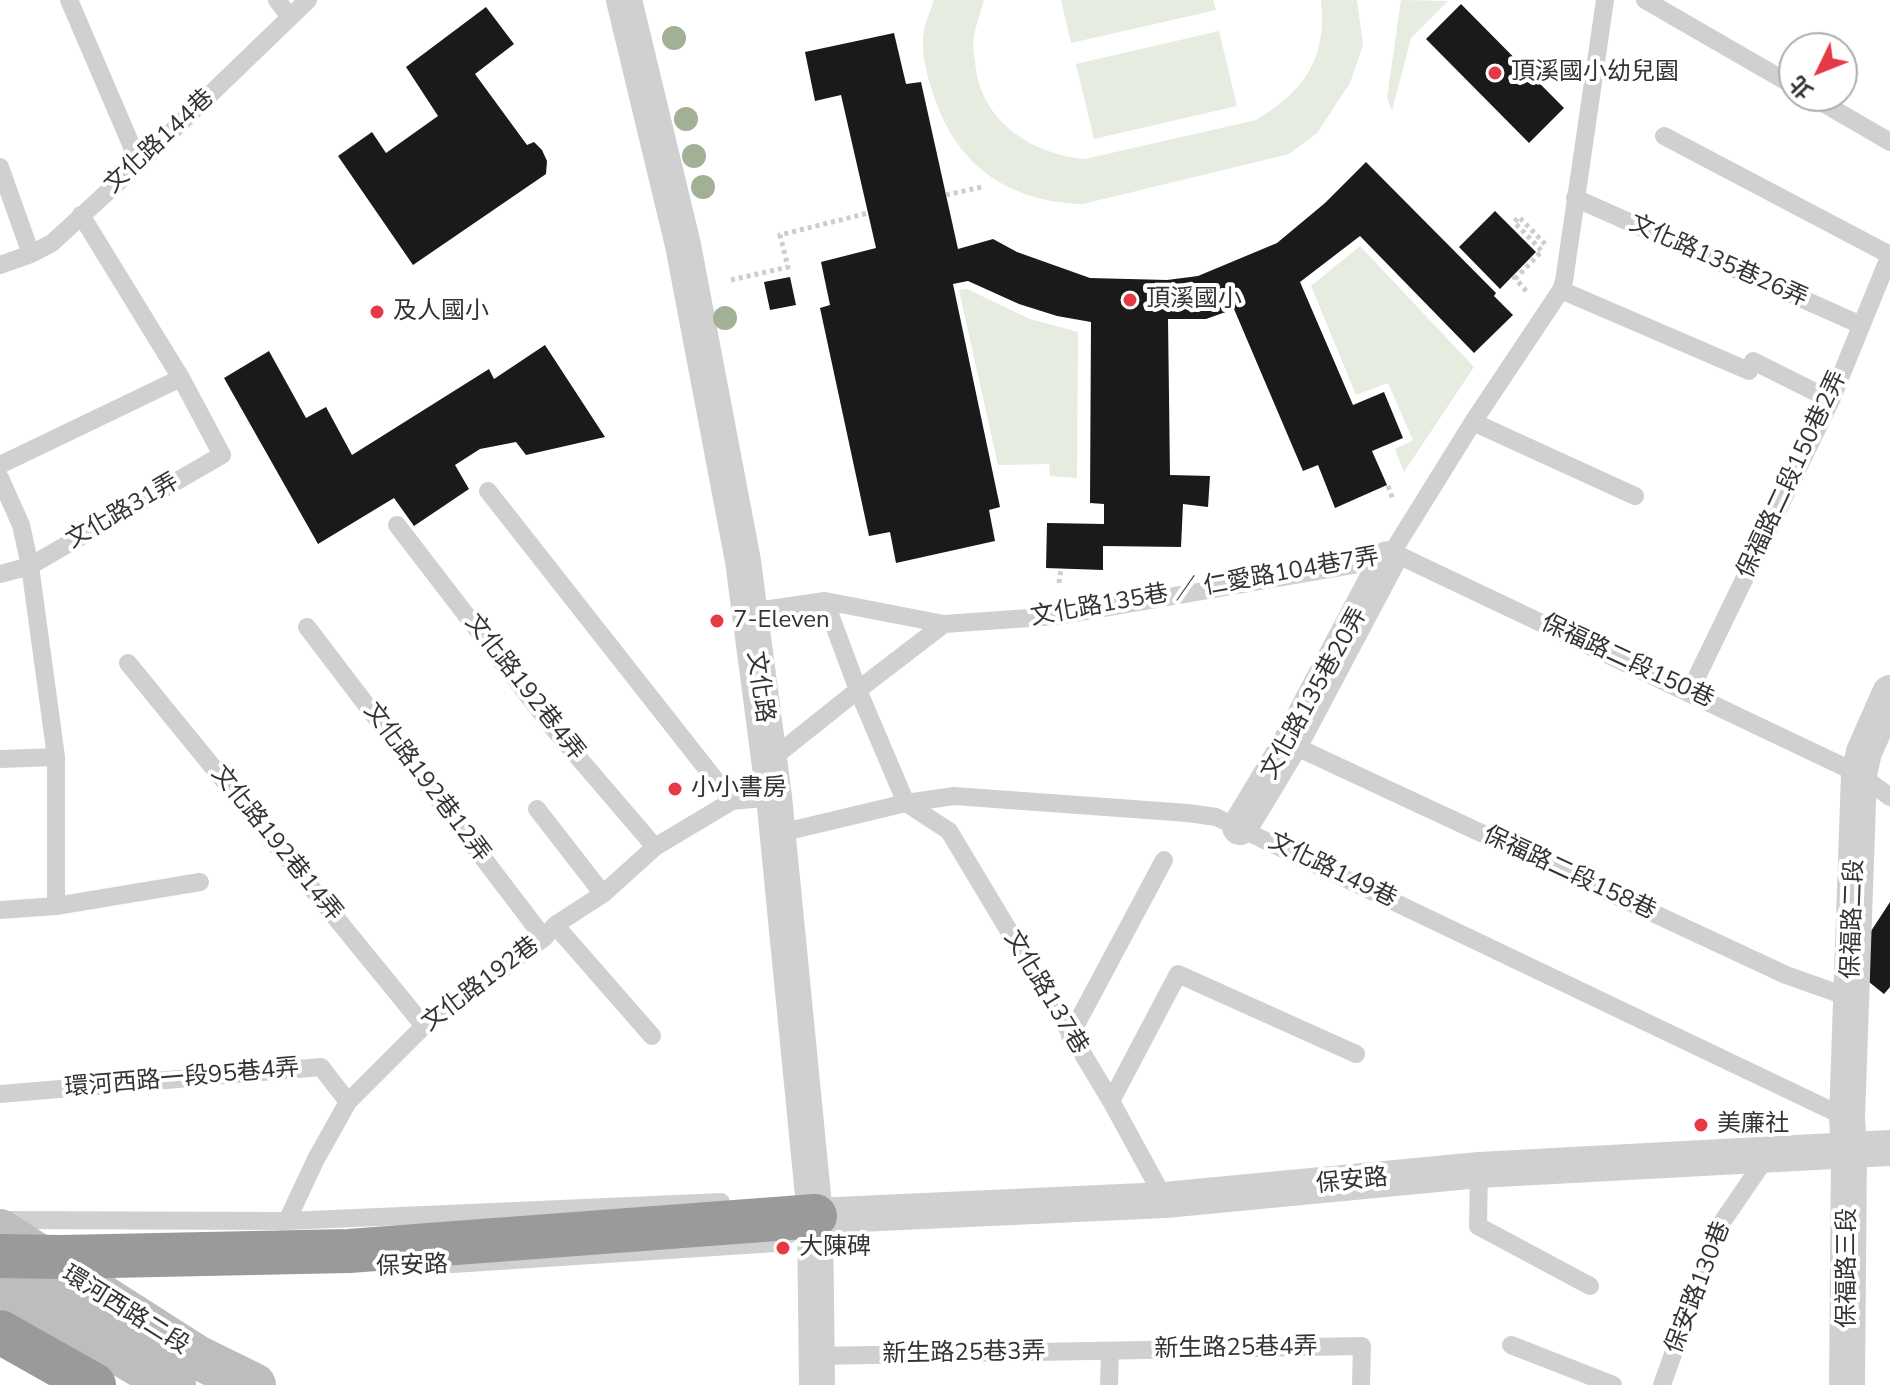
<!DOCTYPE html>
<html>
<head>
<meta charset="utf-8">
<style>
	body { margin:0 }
	#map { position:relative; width:1890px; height:1385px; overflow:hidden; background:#fff; font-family:"Nunito Sans","Noto Sans TC",sans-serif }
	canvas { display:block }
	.north { position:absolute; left:1778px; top:32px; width:80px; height:80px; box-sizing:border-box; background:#fff; border:2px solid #adadad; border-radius:50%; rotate:227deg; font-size:22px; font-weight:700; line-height:32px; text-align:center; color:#333 }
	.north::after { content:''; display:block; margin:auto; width:28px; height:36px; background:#e63946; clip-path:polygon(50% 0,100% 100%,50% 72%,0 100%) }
</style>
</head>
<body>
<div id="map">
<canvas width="1890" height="1385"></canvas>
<div class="north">北</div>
</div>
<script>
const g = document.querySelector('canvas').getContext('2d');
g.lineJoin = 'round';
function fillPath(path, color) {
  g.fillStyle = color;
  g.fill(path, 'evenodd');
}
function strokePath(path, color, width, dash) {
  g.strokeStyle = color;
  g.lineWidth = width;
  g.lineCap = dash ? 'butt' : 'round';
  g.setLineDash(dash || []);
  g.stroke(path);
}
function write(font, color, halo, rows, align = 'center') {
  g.font = font + ' "Nunito Sans","Noto Sans TC",sans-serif';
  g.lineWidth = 8;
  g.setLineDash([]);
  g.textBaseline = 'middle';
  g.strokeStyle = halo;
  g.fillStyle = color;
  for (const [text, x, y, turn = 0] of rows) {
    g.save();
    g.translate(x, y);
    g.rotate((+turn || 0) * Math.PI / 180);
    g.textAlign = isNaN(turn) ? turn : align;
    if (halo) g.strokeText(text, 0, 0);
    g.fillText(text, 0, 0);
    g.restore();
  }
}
fillPath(new Path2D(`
	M934,0h50c-3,12 -8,24 -10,36 -2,8 0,17 1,25 4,59 55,93 110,98l171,-39c49,-30 71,-61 65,-120h36l6,45 -13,38 -33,50 -28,21 -206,50c-73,-2 -126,-37 -149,-108 -7,-20 -14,-45 -10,-66 2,-10 7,-20 10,-30z
	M1061,0h152l3,10 -145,33z
	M1401,0l47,1 -37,37 -19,73 -5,-13z
	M1219,31l18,75 -143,33 -18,-75z
	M1360,246l114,121 -70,105 -9,-23 18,-9 -25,-57 -32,12 -45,-109z
	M967,289l63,30 48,13 -1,146 -27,-2 -1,-12 -51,1 -39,-175z`), '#e6ecdf');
fillPath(new Path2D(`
	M1461,4l103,104 -35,35 -103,-104z
	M486,7l28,37 -39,30 52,71 7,-3 8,8 5,11 -1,13 -133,91 -75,-109 34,-24 14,21 52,-37 -32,-49z
	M894,33l12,51 15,-2 37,167 35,-10 24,13 73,26 77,2 31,-4 79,-33 48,-40 41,-41 130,131 -2,3 19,19 -39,38 -114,-117 -60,46 53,123 31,-13 19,46 -31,13 15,34 -52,23 -17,-43 -15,6 -69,-162 -28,10h-38l2,156 40,1 -2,31 -25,-3 -2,43 -78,-1v24l-57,-2 1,-45 57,1v-20l-14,-1 1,-181 -34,-6 -38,-12 -51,-23 -15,3 47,223 -11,3 6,31 -99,22 -6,-31 -21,4 -49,-228 10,-3 -9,-43 55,-14 -35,-153 -26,6 -10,-49z
	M1495,211l41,41 -36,37 -41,-42z
	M790,277l6,28 -26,5 -6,-28z
	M545,345l60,92 -79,18 -10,-13 -36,7 -25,16 14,24 -55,37 -20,-28 -76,46 -94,-166 45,-27 37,67 20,-11 26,48 137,-86 5,10z
	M1890,902v85l-6,7 -25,-20 -1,-23z`), '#1a1a1a');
strokePath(new Path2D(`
	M946,195l36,-8
	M1513,276l15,17
	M1515,279l27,-28 -28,-29 5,-5 26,27
	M731,280l57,-13 -8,-32 88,-22
	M1388,486l5,14
	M1059,583l2,-15`), '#cdcdcd', 5, [4, 4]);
strokePath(new Path2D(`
	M69,0l70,163
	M277,0l13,17
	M1645,0l149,86
	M1811,96l79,46
	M1664,136l226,119
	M0,167l31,87
	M1575,198l286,127
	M0,265l31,-11 21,-11 87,-80 169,-163
	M1561,290l188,81 4,-10 78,39
	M1473,422l162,74
	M0,465l181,-87 -100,-163
	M0,478l21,47 9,41 192,-111 -41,-77
	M488,491l244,310
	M397,525l156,203 102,119
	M1394,553l465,221 31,23
	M0,574l30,-8 26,191v149
	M749,612l76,-11 119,23 114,-8 330,-57 85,-137 88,-132 3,-9 41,-281
	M944,624l-86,66 48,113 43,28 162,270 54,99
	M307,627l237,311
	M128,663l296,363
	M1690,691l141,-291 59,-145
	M1290,744l496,231 65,23
	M0,759l56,-2
	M769,761l89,-71 -33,-89
	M537,809l66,85
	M777,832l20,-3 109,-26 48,-7 234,17 28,4 631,301
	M0,910l56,-4 144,-24
	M555,925l97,111
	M1070,1036l94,-176
	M0,1094l321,-27 27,35
	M1111,1101l67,-127 178,80
	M1479,1170l-1,56 112,60
	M3,1220l284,1 434,-19
	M287,1221l29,-62 32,-57 76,-76 120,-88 11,-13 48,-31 52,-47 77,-46 42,-4
	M407,1267l369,-24 23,-16
	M1511,1345l102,40
	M817,1356l545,-10 -1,39
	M1109,1385l1,-34
	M1662,1385l56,-157 50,-73`), '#d0d0d0', 18);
strokePath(new Path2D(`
	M624,0l59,245 60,316 31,236 41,419 2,169
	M1240,827l50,-83 98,-185
	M815,1216l350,-16 314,-30 411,-22
	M1847,1385l2,-234 -2,-33 12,-344 5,-22 26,-59`), '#d0d0d0', 36);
strokePath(new Path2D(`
	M0,1231l197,126 57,28
	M0,1284l174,101`), '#bdbdbd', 44);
strokePath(new Path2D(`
	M0,1332l94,53`), '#9a9a9a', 44);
strokePath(new Path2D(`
	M0,1256l62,1 287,-6 466,-35`), '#9a9a9a', 44);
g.fillStyle = '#a2b095';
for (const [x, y] of [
	[674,38],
	[686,119],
	[694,156],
	[703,187],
	[725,318]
]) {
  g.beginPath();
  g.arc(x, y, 12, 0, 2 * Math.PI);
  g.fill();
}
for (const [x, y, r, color] of [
	[1495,73,8,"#e63946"],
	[1130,300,8,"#e63946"],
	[377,312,8,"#e63946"],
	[717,621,8,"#e63946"],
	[675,789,8,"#e63946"],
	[1701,1125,8,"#e63946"],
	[783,1248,8,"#e63946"]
]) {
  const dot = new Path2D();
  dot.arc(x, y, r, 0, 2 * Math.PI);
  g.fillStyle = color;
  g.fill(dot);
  strokePath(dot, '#fff', 3);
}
write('24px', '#333', '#fff', [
	["頂溪國小幼兒園",1511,73],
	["頂溪國小",1146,300],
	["及人國小",393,312],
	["7-Eleven",733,621],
	["小小書房",691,789],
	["美廉社",1717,1125],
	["大陳碑",799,1248]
], 'left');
write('24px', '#333', '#fff', [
	["文化路144巷",160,142,-43],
	["文化路135巷26弄",1718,262,24],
	["保福路二段150巷2弄",1793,475,-65],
	["文化路31弄",123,512,-30],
	["文化路135巷 ／ 仁愛路104巷7弄",1205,588,-10],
	["保福路二段150巷",1627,662,25],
	["文化路",759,687,82],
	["文化路192巷4弄",524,688,52],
	["文化路135巷20弄",1315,694,-61],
	["文化路192巷12弄",426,783,53],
	["文化路192巷14弄",276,844,51],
	["文化路149巷",1332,871,26],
	["保福路二段158巷",1569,874,25],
	["保福路二段",1854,919,-88],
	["文化路192巷",481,985,-37],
	["文化路137巷",1045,993,59],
	["環河西路一段95巷4弄",182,1079,-5],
	["保安路",1352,1182,-6],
	["保安路",412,1267,-2],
	["保福路三段",1848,1268,-90],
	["保安路130巷",1699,1288,-69],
	["環河西路二段",125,1311,32],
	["新生路25巷4弄",1236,1349,-1],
	["新生路25巷3弄",964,1354,-1]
]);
</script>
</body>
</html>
